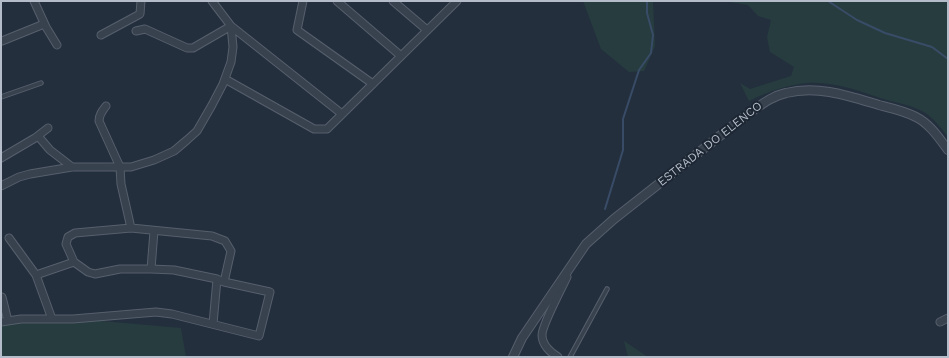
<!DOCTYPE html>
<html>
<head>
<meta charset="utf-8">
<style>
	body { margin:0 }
	#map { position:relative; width:949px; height:358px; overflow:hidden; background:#242f3e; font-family:"Work Sans",sans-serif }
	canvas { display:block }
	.frame { position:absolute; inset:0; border:2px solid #b4bcc9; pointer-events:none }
</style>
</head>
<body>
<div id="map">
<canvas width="949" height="358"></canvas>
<div class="frame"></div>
</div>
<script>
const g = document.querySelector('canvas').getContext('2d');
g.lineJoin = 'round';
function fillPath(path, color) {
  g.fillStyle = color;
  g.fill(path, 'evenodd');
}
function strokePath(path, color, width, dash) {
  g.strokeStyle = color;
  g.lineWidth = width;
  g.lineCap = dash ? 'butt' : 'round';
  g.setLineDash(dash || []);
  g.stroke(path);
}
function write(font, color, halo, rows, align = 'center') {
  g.font = font + ' "Work Sans",sans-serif';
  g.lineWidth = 4;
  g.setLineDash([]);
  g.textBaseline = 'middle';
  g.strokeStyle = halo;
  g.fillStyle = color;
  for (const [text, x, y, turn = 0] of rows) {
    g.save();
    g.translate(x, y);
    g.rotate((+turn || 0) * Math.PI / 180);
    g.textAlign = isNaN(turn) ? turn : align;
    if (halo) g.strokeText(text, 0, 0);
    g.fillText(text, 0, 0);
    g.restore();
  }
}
fillPath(new Path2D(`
	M583,1h70l2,45 -11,25 -15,1 -28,-23z
	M728,1h220v136c-7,-9 -16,-21 -26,-26 -10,-5 -23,-8 -35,-11 -26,-8 -52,-19 -80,-17 -21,2 -40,9 -58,18l-9,-18 10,6 41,-13 3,-9 -24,-15 -3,-15 4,-17 -13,-4 -10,-11 -18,-3z
	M79,319l102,9 5,29h-185v-35z
	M624,341l24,16h-20z`), '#263c3f');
strokePath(new Path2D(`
	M828,1l29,19 28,13 47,14 16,12
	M605,209l18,-59v-31l16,-49 12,-17 2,-18 -6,-22v-12`), '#394c67', 2);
const service = new Path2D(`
	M1,97l40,-14
	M570,357l37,-68`);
const minor = new Path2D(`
	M34,1l12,26 11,18
	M303,1l-6,29 76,54
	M337,1l64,55
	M393,1l34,29
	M136,31l9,-2 42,19h6l38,-22 111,88
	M101,35l39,-21 1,-13
	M2,41l42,-17
	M225,79l89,50h13l130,-128
	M38,136l12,14 22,17
	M1,158l34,-20 13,-10
	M1,186l18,-9 11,-3 42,-7h59l23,-7 20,-9 13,-11 10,-9 15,-26 11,-21 8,-22 2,-15 -2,-21 -19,-25
	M131,228l-56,5 -7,4 -2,7 8,18 14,10 7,2 25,-5h31
	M154,231l-3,38 23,1 43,9
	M9,238l27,37 16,44
	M36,275l38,-13
	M2,297l6,24
	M1,322l20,-3h52l83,-7 16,2 87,22 11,-44 -46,-10 7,-31 -6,-10 -13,-5 -81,-8 -10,-44 -1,-17 -21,-46c0,-6 3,-10 7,-15
	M940,322l8,-4
	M213,324l4,-45 4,2
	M558,357c-7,-4 -16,-12 -16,-22 0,-10 20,-47 25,-58`);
const tertiary = new Path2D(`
	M513,357l9,-19 64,-94 28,-25 135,-106c12,-8 23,-17 37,-20 32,-8 63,3 93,12 12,3 26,6 37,12 14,7 23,21 32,33`);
strokePath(service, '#565f6c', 5.5);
strokePath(minor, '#565f6c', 9);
strokePath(tertiary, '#565f6c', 10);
strokePath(service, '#38414e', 3.5);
strokePath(minor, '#38414e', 7);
strokePath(tertiary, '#38414e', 8);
write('12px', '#b4bcc9', '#1d2633', [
	["ESTRADA DO ELENCO",710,144,-38]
]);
</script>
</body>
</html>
